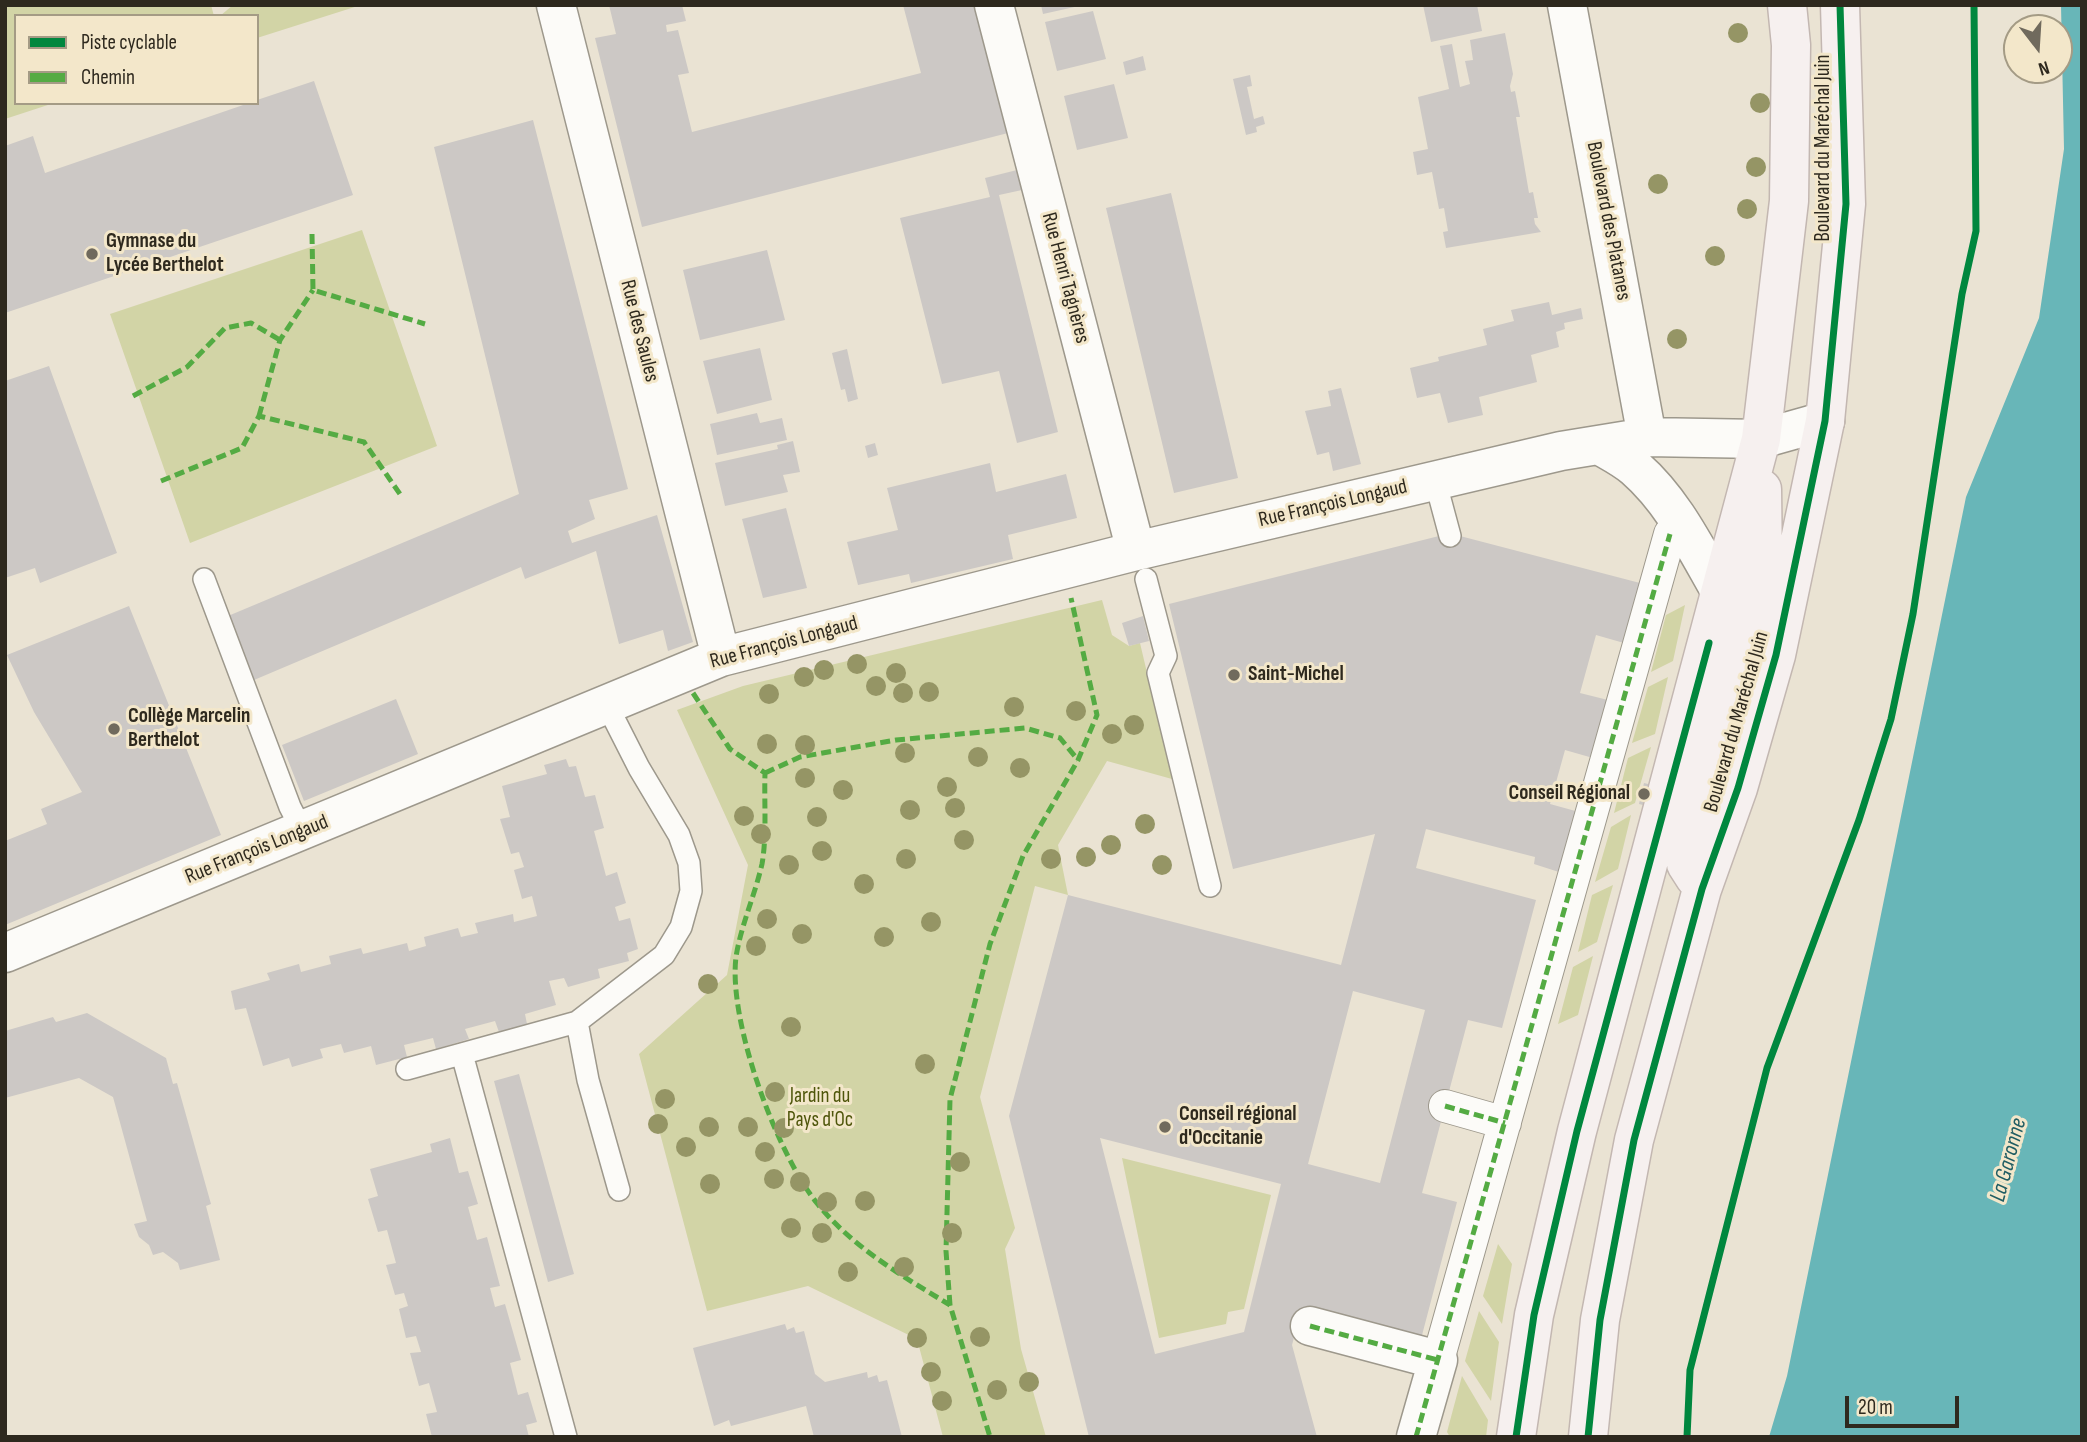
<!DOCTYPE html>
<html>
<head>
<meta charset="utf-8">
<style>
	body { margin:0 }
	#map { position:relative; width:2087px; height:1442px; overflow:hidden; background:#eae3d3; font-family:"Sofia Sans Condensed",sans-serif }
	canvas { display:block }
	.frame { position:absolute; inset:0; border:7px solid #2e291e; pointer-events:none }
	.legend { position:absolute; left:14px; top:14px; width:245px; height:91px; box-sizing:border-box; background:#f3e7ca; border:2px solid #a49b85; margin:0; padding:9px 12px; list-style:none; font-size:21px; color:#2e291e }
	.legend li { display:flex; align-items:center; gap:14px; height:35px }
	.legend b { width:35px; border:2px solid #a49b85 }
	.north { position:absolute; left:2003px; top:14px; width:70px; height:70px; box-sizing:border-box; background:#f3e7ca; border:2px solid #a49b85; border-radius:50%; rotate:163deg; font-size:19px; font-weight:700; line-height:28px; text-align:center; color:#2e291e }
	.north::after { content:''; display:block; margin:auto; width:24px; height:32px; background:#706a5d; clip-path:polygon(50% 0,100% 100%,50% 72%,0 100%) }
	.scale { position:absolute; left:1845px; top:1396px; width:114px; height:32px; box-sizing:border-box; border:4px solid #2e291e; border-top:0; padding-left:9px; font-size:21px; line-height:24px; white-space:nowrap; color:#2e291e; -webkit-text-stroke:5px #f3e7ca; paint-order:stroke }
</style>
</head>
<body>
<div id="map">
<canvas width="2087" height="1442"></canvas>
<div class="frame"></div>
<ul class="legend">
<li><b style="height:9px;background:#00873e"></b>Piste cyclable</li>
<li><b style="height:9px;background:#54ab43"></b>Chemin</li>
</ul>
<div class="north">N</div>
<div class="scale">20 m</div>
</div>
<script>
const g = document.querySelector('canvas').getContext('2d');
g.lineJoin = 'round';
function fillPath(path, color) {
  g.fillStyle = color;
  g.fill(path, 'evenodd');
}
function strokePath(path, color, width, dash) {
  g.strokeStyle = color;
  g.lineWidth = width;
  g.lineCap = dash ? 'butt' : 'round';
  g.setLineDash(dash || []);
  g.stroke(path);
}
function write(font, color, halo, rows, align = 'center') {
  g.font = font + ' "Sofia Sans Condensed",sans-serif';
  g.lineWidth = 6;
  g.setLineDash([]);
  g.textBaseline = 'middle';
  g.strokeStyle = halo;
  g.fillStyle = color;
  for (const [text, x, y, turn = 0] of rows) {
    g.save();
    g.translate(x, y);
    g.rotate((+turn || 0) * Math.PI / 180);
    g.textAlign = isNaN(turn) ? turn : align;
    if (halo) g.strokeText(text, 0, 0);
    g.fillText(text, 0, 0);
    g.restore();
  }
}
fillPath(new Path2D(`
	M5,5h206l3,11h-198v87h38l-49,16z
	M233,5h128l-104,33v-22h-37z
	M362,230l75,216 -247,97 -80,-229z
	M1102,600l10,35 17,11 11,-3 32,136 -65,-18 -49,84 10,50 -33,-9 -55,211 35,131 -10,21 16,100 25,88h-103l-26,-98 -109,-53 -101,25 -68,-257 88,-79 21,-110 -71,-155 66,-24z
	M1685,605l-12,56 -22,11 15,-57z
	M1668,677l-13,57 -23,9 16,-56z
	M1651,747l-16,56 -21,10 14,-55z
	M1631,815l-13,54 -23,13 16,-55z
	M1613,885l-16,57 -19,10 14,-57z
	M1593,956l-15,59 -20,9 15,-57z
	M1122,1158l149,37 -27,114 -16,3 -2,12 -67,14z
	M1498,1244l14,20 -10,60 -19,-28z
	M1479,1311l20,31 -8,59 -26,-40z
	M1462,1376l26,44 -2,17h-36l-3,-5z`), '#d2d4a6');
fillPath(new Path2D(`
	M2061,5h21v1432h-313l18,-61 179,-879 73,-179 25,-169z`), '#68b6b8');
fillPath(new Path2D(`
	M609,5h73l4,16 -20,4 1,7 11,-2 11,43 -11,2 14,57 229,-59 -18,-68h72l33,128 -366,94 -47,-189 21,-4z
	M1041,5h38v1l-36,8z
	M1423,5h54l5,26 -51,11z
	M1093,11l13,48 -49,12 -12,-49z
	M1505,33l8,41 -3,12 1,6 4,-1 5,26h-4l13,76 4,-1 5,26h-4l1,6 6,8 -95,16 -3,-16 5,-1 -4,-23 -5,1 -7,-37 -15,3 -4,-23 15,-3 -10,-52 31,-8 -9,-43 12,-2 8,43 10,-3 -5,-23 8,-1 -3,-20z
	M1143,56l3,14 -20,5 -3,-13z
	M1250,75l2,11 -5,1 7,32 9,-3 2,8 -9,3 1,5 -11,3 -13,-56z
	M314,81l39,114 -348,118v-167l28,-10 12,37 204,-70h8v-3z
	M1114,84l14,54 -51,12 -13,-54z
	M533,120l95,369 -39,11 6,19 -27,12 4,12 85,-28 36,127 -25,9 -5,-21 -44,14 -23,-93 -71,28 -4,-12 -267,113 -26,-64 291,-122 -85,-347z
	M1017,170l5,20 -23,5 59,237 -41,11 -18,-72 -57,13 -42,-166 90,-21 -5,-19z
	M1171,193l67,285 -64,15 -68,-285z
	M767,250l18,70 -85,20 -17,-70z
	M1549,302l3,13 29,-7 2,11 -19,4 1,6 -9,3 3,15 -28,8 6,27 -58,15 4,18 -35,8 -8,-30 -23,5 -7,-30 29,-7 -1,-4 49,-12 -4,-16 31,-8 -3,-11z
	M760,348l12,52 -55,14 -14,-53z
	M847,349l11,50 -10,3 -3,-13 -4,1 -9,-37z
	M49,366l68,187 -77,30 -5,-15 -30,10v-197z
	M1341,388l20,76 -28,7 -4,-19 -12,3 -12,-44 26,-5 -3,-15z
	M757,413l3,10 22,-5 5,22 -70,15 -7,-31z
	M793,441l7,31 -17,3 5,17 -63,14 -10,-43 63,-14 -1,-4z
	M875,443l3,12 -10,3 -3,-12z
	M990,463l6,29 70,-18 11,44 -69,17 5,24 -102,24 -2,-9 -51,11 -11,-43 51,-12 -11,-42z
	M786,508l21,80 -44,10 -21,-79z
	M1439,536h21l180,47 -16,60 -28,-8 -16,58 28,7 -15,58 -28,-8 -15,54 29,8 -17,61 -28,-9 1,-7 -109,-28 -10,39 120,32 -34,128 -34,-8 -46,173 35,9 -36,137 -119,-31 -10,37 25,92h-228l-80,-321 59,-221 273,70 34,-131 -142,35 -64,-265zM1353,991l72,19 -45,173 -72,-19zM1100,1138l181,46 -37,148 -89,22z
	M129,606l92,229 -216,90v-84l42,-17 -6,-15 41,-17 -48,-80 -27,-57z
	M1143,616l6,25 -20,5 -7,-23z
	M396,699l22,55 -114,47 -22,-56z
	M566,759l3,8 7,-1 9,31 10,-2 9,33 -10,3 12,45 11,-4 9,31 -11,4 4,14 11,-3 8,31 -11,4 2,8 -31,8 2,9 -32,9 -4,-9 -15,3 7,24 -31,9 2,10 -28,8 -4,-11 -30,8 4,10 -33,10 -3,-11 -29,7 3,12 -31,8 -5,-19 -27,7 -3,-9 -21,5 3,9 -31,9 -3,-9 -26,8 -17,-58 -11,2 -4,-19 39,-11 -3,-7 32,-9 2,8 30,-8 -2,-8 32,-8 2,6 44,-11 2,8 17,-5 -2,-9 34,-9 3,9 17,-4 -3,-10 38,-9 1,8 23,-6 -5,-20 -10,3 -8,-29 10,-3 -5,-15 -8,2 -11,-35 10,-2 -8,-31 45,-12 -3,-9z
	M1644,783l8,2 -5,21 -8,-2z
	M87,1013l79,45 7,26 4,-1 34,121 -5,2 14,54 -40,10 -2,-7 -15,-11 -10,3 -4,-10 -10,-8 -5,-13 13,-3 -34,-124 -34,-19 -74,20v-67l48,-14 3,5z
	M519,1074l55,200 -26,8 -54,-201z
	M450,1138l9,35 9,-2 10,33 -10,3 9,33 10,-3 13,49 -10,2 5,19 10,-3 16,56 -11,3 8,32 10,-3 9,30 -11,3 3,12h-97l-6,-23 11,-2 -8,-29 -10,3 -9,-33 11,-1 -5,-16 -10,2 -7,-29 9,-3 -4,-13 -9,2 -9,-30 10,-2 -9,-33 -9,2 -10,-33 10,-3 -8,-27 62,-17 -2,-8z
	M785,1324l2,6 7,-3 2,6 8,-2 11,43 10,8 42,-10 1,6 9,-3 2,7 8,-2 15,57h-88l-8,-31 -75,20 -2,-6 -15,6 -21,-78z`), '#ccc8c5');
const service = new Path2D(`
	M1435,480l15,56
	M204,579l86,228 13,25
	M1146,579l20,77 -8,17 52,213
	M577,1022l11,58 31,110
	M462,1054l104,383
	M407,1069l170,-47 87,-67 17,-28 10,-36 -2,-28 -10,-28 -40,-67 -32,-63`);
const pedestrian = new Path2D(`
	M1445,1106l60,17
	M1438,1360l232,-826`);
const minor = new Path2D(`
	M556,5l165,652
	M994,5l142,546
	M1567,5l80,432
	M1599,445c12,7 26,14 36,23 39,34 62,83 87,126
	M5,953l716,-296 415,-106 425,-100 86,-14 114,2 64,-18
	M1310,1326l128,34 -22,77`);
const primary = new Path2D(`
	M1695,878l-9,-14 77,-299 -1,-76
	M1516,1437l18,-122 43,-184 184,-692 28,-238 2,-156 -4,-40
	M1588,1437l12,-117 34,-180 68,-251 36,-101 38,-133 49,-234 21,-217 -6,-199`);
strokePath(service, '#9d988c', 24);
strokePath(pedestrian, '#9d988c', 34);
strokePath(minor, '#9d988c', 41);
strokePath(primary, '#c3b7b1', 41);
strokePath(service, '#fcfbf8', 21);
strokePath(pedestrian, '#fcfbf8', 32);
strokePath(minor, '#fcfbf8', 38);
strokePath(primary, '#f6f0ef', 38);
strokePath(new Path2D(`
	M312,234l1,56 112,34
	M133,396l54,-29 38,-39 26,-5 29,17
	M259,416l21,-76 33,-50
	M161,481l81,-33 17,-32 105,26 38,55
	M693,693l37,56 35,24c-1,29 2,63 -3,91 -7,31 -21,61 -26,93 -8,64 40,194 80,245 36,45 86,74 134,103l40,132
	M765,773l35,-16 96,-17 129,-12 35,10 18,22
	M1445,1106l60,17
	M950,1305l-4,-54 4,-152 40,-155 33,-88 55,-96 19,-45 -26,-117
	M1310,1326l128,34
	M1416,1437l254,-903`), '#54ab43', 5, [10, 5]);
strokePath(new Path2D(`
	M1516,1437l18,-122 43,-184 132,-488
	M1588,1437l12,-117 34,-180 68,-251 36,-101 38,-133 49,-234 21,-217 -6,-199
	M1687,1437l3,-67 77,-302 92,-248 32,-101 22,-105 49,-320 14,-63 -2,-226`), '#00873e', 7);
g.fillStyle = '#959565';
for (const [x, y] of [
	[1738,33],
	[1760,103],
	[1756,167],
	[1658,184],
	[1747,209],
	[1715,256],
	[1677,339],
	[857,664],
	[824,670],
	[896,673],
	[804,677],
	[876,686],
	[929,692],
	[903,693],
	[769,694],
	[1014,707],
	[1076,711],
	[1134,725],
	[1112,734],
	[767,744],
	[805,745],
	[905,753],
	[978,757],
	[1020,768],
	[805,778],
	[947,787],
	[843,790],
	[955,808],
	[910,810],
	[744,816],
	[817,817],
	[1145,824],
	[761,834],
	[964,840],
	[1111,845],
	[822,851],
	[1086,857],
	[906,859],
	[1051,859],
	[789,865],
	[1162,865],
	[864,884],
	[767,919],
	[931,922],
	[802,934],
	[884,937],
	[756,946],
	[708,984],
	[791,1027],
	[925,1064],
	[775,1092],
	[665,1099],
	[658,1124],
	[709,1127],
	[748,1127],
	[784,1128],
	[686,1147],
	[765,1152],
	[960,1162],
	[774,1179],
	[800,1182],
	[710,1184],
	[865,1201],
	[827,1202],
	[791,1228],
	[822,1233],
	[952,1233],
	[904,1267],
	[848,1272],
	[980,1337],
	[917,1338],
	[931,1372],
	[1029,1382],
	[997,1390],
	[942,1401]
]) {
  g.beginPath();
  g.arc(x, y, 10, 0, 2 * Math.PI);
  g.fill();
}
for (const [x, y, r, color] of [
	[92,254,7,"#706a5d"],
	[1234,675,7,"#706a5d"],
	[114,729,7,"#706a5d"],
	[1644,794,7,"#706a5d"],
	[1165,1127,7,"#706a5d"]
]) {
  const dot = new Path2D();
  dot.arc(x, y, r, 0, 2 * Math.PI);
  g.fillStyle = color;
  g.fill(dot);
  strokePath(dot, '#f3e7ca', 2.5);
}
write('21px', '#2e291e', '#f3e7ca', [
	["Boulevard du Maréchal Juin",1824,148,-90],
	["Boulevard des Platanes",1608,221,79],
	["Rue Henri Tagnères",1065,278,75],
	["Rue des Saules",639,331,76],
	["Rue François Longaud",1333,504,-13],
	["Rue François Longaud",784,643,-15],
	["Boulevard du Maréchal Juin",1737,722,-74],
	["Rue François Longaud",257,850,-22]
]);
write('bold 21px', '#2e291e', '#f3e7ca', [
	["Gymnase du",106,242],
	["Lycée Berthelot",106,266],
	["Saint-Michel",1248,675],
	["Collège Marcelin",128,717],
	["Berthelot",128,741],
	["Conseil Régional",1630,794,"right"],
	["Conseil régional",1179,1115],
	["d'Occitanie",1179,1139]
], 'left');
write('21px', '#4f560b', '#f3e7ca', [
	["Jardin du",820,1097],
	["Pays d'Oc",820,1121]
]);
write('italic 23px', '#205d63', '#f3e7ca', [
	["La Garonne",2009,1160,-75]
]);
</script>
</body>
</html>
